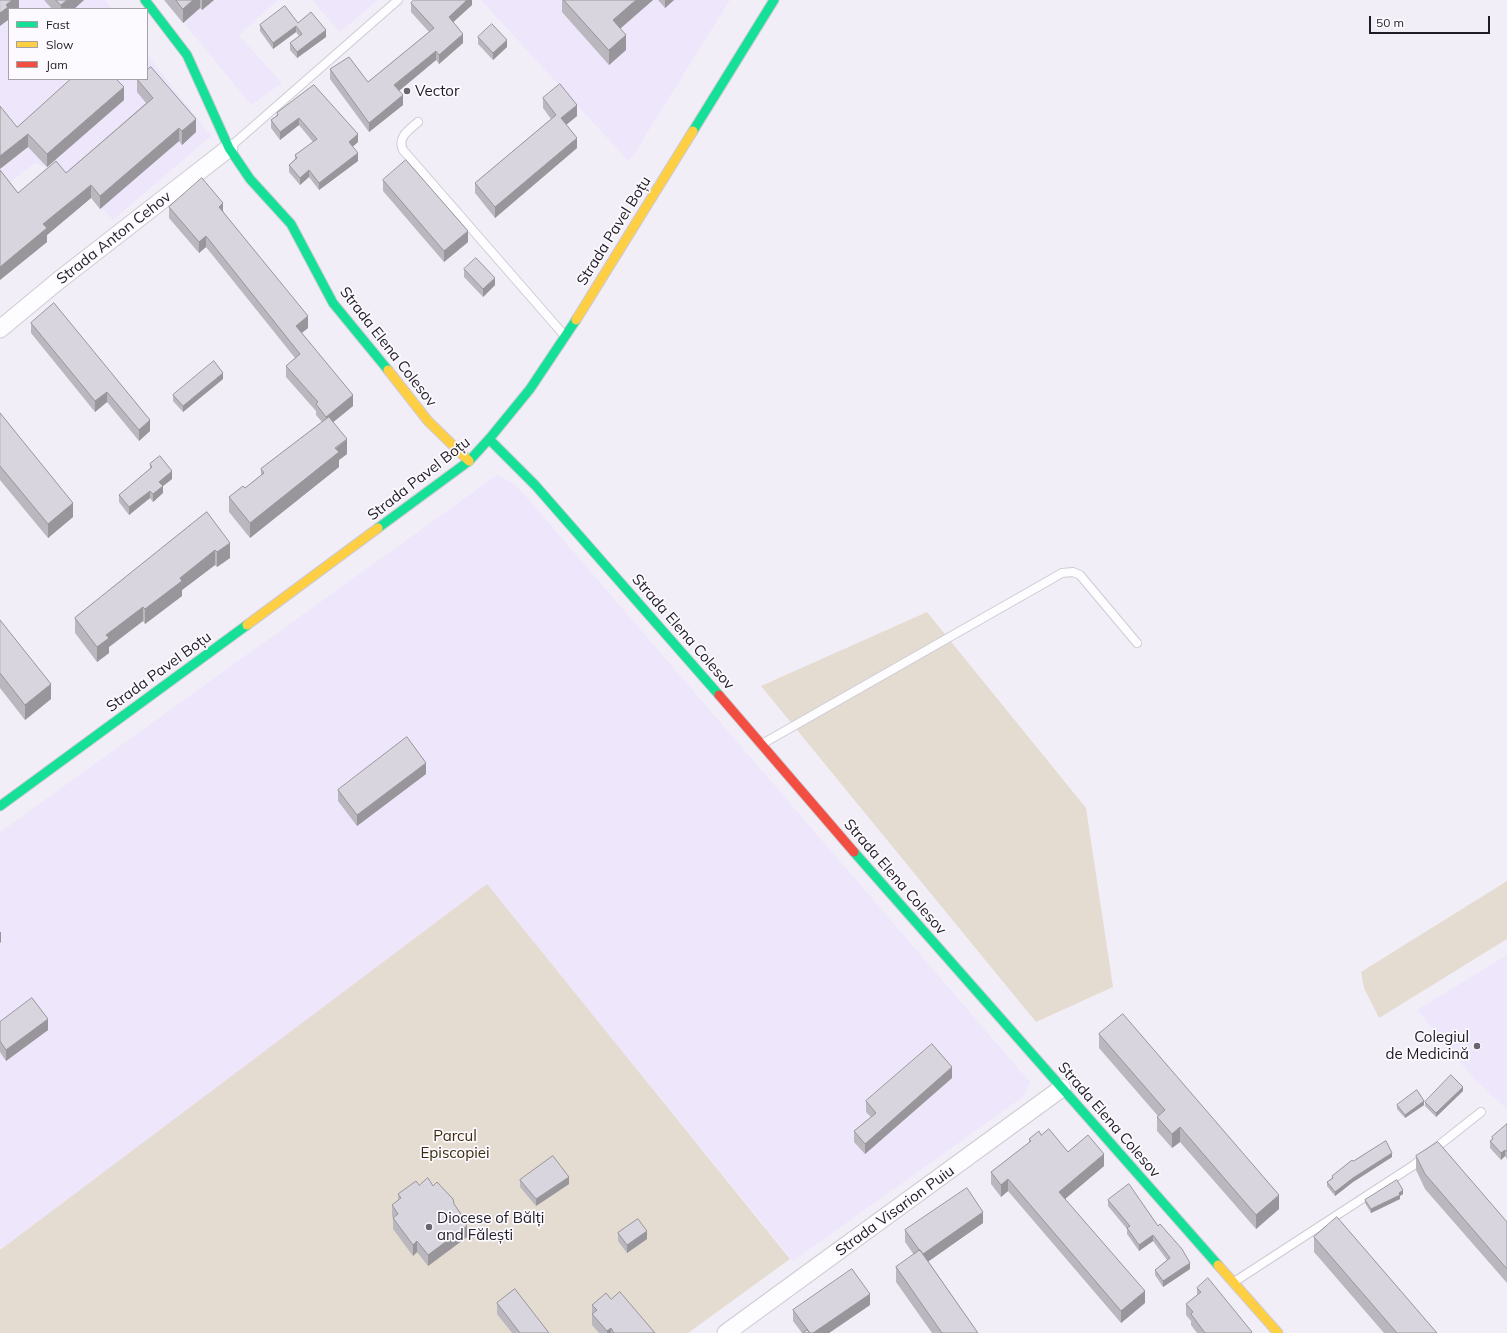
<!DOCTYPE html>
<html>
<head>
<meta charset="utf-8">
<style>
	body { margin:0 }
	#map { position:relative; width:1507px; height:1333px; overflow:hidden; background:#f2eef8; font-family:Mulish,sans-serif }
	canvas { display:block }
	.legend { position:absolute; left:8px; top:8px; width:140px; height:72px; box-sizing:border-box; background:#fcfaff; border:1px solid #a4a1a8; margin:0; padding:5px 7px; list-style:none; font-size:12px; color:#201c25 }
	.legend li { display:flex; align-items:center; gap:8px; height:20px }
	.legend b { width:20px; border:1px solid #a4a1a8 }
	.scale { position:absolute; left:1369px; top:16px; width:121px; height:18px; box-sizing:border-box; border:2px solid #201c25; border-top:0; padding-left:5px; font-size:12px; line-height:14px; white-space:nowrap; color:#201c25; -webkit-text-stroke:3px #fcfaff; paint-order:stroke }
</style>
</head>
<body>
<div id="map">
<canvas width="1507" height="1333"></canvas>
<ul class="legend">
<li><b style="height:5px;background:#16e098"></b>Fast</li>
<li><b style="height:5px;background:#ffcf43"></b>Slow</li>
<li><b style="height:5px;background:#f24e42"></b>Jam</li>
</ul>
<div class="scale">50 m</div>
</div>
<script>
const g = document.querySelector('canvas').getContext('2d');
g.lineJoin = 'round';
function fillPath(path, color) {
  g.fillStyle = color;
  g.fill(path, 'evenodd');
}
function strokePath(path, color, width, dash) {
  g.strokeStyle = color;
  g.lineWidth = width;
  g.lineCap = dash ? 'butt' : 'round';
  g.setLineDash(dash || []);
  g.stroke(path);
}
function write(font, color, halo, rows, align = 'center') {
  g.font = font + ' Mulish,sans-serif';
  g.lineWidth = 3.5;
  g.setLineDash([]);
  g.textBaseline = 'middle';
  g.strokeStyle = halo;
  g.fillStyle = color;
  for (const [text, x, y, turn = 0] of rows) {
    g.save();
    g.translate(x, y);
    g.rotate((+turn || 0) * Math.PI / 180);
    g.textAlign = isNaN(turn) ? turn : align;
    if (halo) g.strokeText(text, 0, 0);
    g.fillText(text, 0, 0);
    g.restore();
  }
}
fillPath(new Path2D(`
	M0,0h105l7,9h-103v70h138v-25l64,82 -98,84 -38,-41 -40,-16 -35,27z
	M165,0h113l-39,35 43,48 -31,22z
	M312,0h66l-38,32z
	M481,0h249l-101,162z
	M497,475l20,11 513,596 -7,15 -230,164 -306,-376 -487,365v-418z
	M1507,955v154l-31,-28 -59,-71z`), '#eee6fb');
fillPath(new Path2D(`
	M927,612l159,196 27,179 -77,35 -275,-336z
	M1507,881v58l-128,79 -15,-30 -3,-16z
	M487,884l303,375 -102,74h-688v-83z`), '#e4dbd1');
const lane = new Path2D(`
	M418,122c-9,8 -21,15 -15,28l161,185
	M230,147l168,-147
	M762,744l300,-171 11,-1 7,3 57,68
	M1234,1282l180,-117 67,-53`);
const street = new Path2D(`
	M0,329l58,-48 171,-133
	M726,1333l336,-245`);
const fast = new Path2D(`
	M145,0l42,55 42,93 21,31 41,45 42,79 55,67
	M693,131l81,-131
	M490,440l45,45 184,210
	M378,528l91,-67 21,-23 40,-49 46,-69
	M0,806l247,-181
	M854,852l364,413`);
const slow = new Path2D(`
	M576,320l117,-189
	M388,370l40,51 41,40
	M247,625l131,-97
	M1218,1265l60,68`);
const jam = new Path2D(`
	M719,695l135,157`);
strokePath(lane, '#cecbd4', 10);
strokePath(street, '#cecbd4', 19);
strokePath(fast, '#cecbd4', 11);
strokePath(slow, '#cecbd4', 11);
strokePath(jam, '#cecbd4', 11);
strokePath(lane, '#fdfcfe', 8);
strokePath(street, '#fdfcfe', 17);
strokePath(fast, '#16e098', 9);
strokePath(slow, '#ffcf43', 9);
strokePath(jam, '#f24e42', 9);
fillPath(new Path2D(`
	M44,0h40l-10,9h-22z
	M164,0h50l-12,10 -2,-2 -17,15z
	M472,0v5l-19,17 10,21 -24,21 -3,-4 -37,31 4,14 -34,27 -39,-53v-10l38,13 61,-50 -18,-20v-9z
	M562,0h91l-33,28 6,22 -17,15 -47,-53z
	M658,0h16l-9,8z
	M298,23l28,14 -29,21 -7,-8v-7l9,-7 -3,-4 -23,17 -13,-18v-6z
	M478,37l29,10 -14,13 -15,-16z
	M137,79l59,53 -14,13 -3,-4 -79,68 -9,-11 -44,37v7l-47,38v-110l18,23 48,-20 80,-70 -9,-11z
	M314,85l44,57 -6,5 6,14 -39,29 -10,-13 -9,8 -11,-13v-7l6,-6v-4l18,-13 -14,-17 -19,15 -9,-12v-8l6,-5v-2z
	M543,98l34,18 -11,9 11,23 -82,70 -20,-25v-10l76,-64 -8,-11z
	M124,100l-77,67 -19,-20 -11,-20z
	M383,180l85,62 -24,20 -61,-71z
	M169,207l54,4 85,117 -6,5 51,73 -20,16 14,32 -8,6v7l-89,71 -21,-26v-15l16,-9 16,-13v-6l61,-47 -6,-7v-4l-30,-34v-11l9,-8 -89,-111 -7,6 -30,-35z
	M464,269l31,16 -12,12 -19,-20z
	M31,323l119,108 -11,10 -32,-39 -12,10 -64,-79z
	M223,379l-40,33 -10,-11v-6z
	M0,413l73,104 -25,21 -48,-58z
	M150,464l22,15 -9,7v7l-10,9 -3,-4 -21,17 -10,-13v-7l31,-26z
	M207,512l23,46 -13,9 -2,-2 -33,25v6l-37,28 -2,-3 -34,26v6l-12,9 -22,-29v-15z
	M0,620l51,79 -26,21 -25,-32z
	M426,774l-69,52 -19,-25v-11z
	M0,1022l48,8 -42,31 -6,-9z
	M1099,1034l180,175 -23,20 -76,-87 -8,6 -15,-17v-14l1,-1 -59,-68z
	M952,1078l-87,76 -11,-12v-11l17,-14 -5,-5v-11z
	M1463,1091l-27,26 -11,-11v-4z
	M1397,1105h27l-19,13 -8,-9z
	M1507,1124v35l-2,-3 -4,4 -11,-12v-7l2,-1v-3z
	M1041,1135l27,17 36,14 -39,33 80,104 -24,20 -113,-132 -7,6 -10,-13v-12l38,-29v-4z
	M1416,1156l91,66v61l-82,-94 -9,-19z
	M1392,1157l-39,25 -18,14 -8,-10v-4l5,-4v-2l21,-15z
	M520,1180l49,4 -33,22 -16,-19z
	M419,1185l14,1 21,18 11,20 2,13 -39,29 -11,-14 -4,4 -20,-27v-11l-1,-2v-11l6,-5v-6z
	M1403,1194l-3,2v3l-29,14 -6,-10v-3z
	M1108,1200l50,26 32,43 -27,18 -8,-12v-5l12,-10 -14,-19 -14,10 -12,-17v-5l-19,-23z
	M983,1223l-55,38 50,72h-46l-36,-51v-15l18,-12 -9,-13v-12z
	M618,1233l29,6 -20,14 -9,-12z
	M1314,1237l123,96h-53l-70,-81z
	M1197,1288l55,45h-55l-6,-8v-4l-5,-6v-11l11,-9z
	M611,1299l44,34h-56l-7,-8v-20z
	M497,1303l52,30h-37l-15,-19z
	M870,1305l-41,28h-27l-9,-12v-11z`), '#bbb7bf');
fillPath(new Path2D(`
	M12,0h7v8l-1,1h-9v7l-1,1v3l-8,6v-13l6,-8z
	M67,0h17l-10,9h-13v-4z
	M193,0h7v8l-17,15v-14z
	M202,0h12l-12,10z
	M467,0h5v5l-23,21v-9z
	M636,0h17l-40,35v-15z
	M665,0h9l-9,8z
	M296,26v6l-23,17v-6z
	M326,30v7l-29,21v-6z
	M463,34v9l-24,21v-9z
	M626,35v15l-17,15v-15z
	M507,40v7l-14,13v-7z
	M436,51v9l-42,35v-10z
	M124,87v13l-77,67v-13z
	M403,95v10l-34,27v-9z
	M577,105v11l-16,13v-11z
	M299,118v7l-19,15v-8z
	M196,119v13l-14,13v-14z
	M179,128v13l-79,68v-13z
	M28,134v13l-28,22v-13z
	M358,134v8l-9,8v-8z
	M577,138v10l-82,70v-11z
	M358,153v8l-39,29v-7z
	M309,170v7l-9,8v-7z
	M91,185v13l-44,37v7l-47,38v-13l43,-43z
	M223,203v11l-4,-7z
	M468,231v11l-24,20v-11z
	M206,236v11l-7,6v-11z
	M495,278v7l-12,12v-8z
	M308,316v12l-12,9v-11z
	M223,373v6l-40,33v-6z
	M107,392v10l-12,10v-11z
	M353,395v11l-27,22v-11z
	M150,420v11l-11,10v-11z
	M347,439v15l-8,6v7l-89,71v-15z
	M172,471v8l-9,7v7l-10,9v-8l6,-12z
	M150,491v7l-21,17v-8z
	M73,503v14l-25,21v-14z
	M230,543v15l-13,9v-15z
	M215,550v15l-33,25v6l-37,28v-15l35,-31z
	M143,607v14l-34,26v6l-12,9v-15l9,-12z
	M51,684v15l-26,21v-15z
	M426,763v11l-69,52v-11z
	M0,932h1v10l-1,1z
	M48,1019v11l-42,31v-11z
	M952,1067v11l-87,76v-10z
	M1463,1087v4l-27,26v-4z
	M1424,1101v4l-19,13v-3z
	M1180,1127v15l-8,6v-14z
	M1505,1150v6l-4,4v-7z
	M1392,1153v4l-39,25 -18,14v-4l18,-14z
	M1104,1154v12l-45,38v-12z
	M569,1177v7l-33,22v-7z
	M1008,1179v12l-7,6v-12z
	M1403,1190v4l-3,2v3l-29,14v-4z
	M1279,1195v14l-23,20v-14z
	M983,1212v11l-61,43v-12z
	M465,1220v7l2,-1v11l-39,29v-11z
	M647,1231v8l-20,14v-8z
	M1153,1235v6l-14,10v-6z
	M417,1241v11l-4,4v-11z
	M1190,1263v6l-27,18v-6z
	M1145,1291v12l-24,20v-12z
	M870,1294v11l-41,28h-16z
	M611,1328v5h-4v-2z`), '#98959b');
const building = new Path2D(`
	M0,0h12l-6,5 2,2 -8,6z
	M56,0h11l-6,5z
	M176,0h17l-10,9z
	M414,0h53l-18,17 14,17 -24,21 -3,-4 -42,34 9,10 -34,28 -39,-54 19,-12 19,25 66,-54 -23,-25z
	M564,0h72l-23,20 13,15 -17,15z
	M285,6l13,17 13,-11 15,18 -29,22 -7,-9 12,-9 -6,-8 -23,17 -13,-18z
	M492,24l15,16 -14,13 -15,-16z
	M151,67l45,52 -14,12 -3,-3 -79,68 -9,-11 -48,39 4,4 -47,39v-97l18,23 38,-32 10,12 87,-75 -16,-19h10v-9z
	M71,79h45l8,8 -77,67 -19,-20 -28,22v-50l17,21z
	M560,84l17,21 -16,13 16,20 -82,69 -20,-24 81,-68 -13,-17z
	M314,85l44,49 -9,8 9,11 -39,30 -10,-13 -9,8 -11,-13 8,-7 -2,-3 22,-16 -18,-21 -19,14 -9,-12 7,-5 -1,-2z
	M406,160l62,71 -24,20 -61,-71z
	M202,178l21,25 -4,4 89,109 -12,10 57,69 -27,22 -10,-13 2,-2 -32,-36 14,-12 -94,-118 -7,6 -30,-35z
	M476,258l19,20 -12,11 -19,-20z
	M54,303l96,117 -11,10 -32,-38 -12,9 -64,-78z
	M214,361l9,12 -40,33 -10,-11z
	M0,413l73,90 -25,21 -48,-58z
	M329,417l18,22 -12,9 4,4 -89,71 -21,-26 14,-11 2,2 19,-15 -3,-4z
	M160,456l12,15 -13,11 4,4 -10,8 -3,-3 -21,16 -10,-12 33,-28 -2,-3z
	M207,512l23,31 -13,9 -2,-2 -35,28 2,3 -37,28 -2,-2 -37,28 3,3 -12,9 -22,-29z
	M0,620l51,64 -26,21 -25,-32z
	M407,737l19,26 -69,52 -19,-25z
	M32,998l16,21 -42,31 -6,-9v-19z
	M1123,1014l156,181 -23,20 -76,-88 -8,7 -15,-17 8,-7 -66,-76z
	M932,1044l20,23 -87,77 -11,-13 22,-18 -10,-12z
	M1451,1075l12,12 -27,26 -11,-11z
	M1417,1090l7,11 -19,14 -8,-10z
	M1507,1124v28l-2,-2 -4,3 -11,-12 3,-2 -1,-2z
	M1049,1129l19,23 20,-17 16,19 -45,38 86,99 -24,20 -113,-132 -7,6 -10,-13 40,-31 -2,-2 10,-8 2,4z
	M1386,1141l6,12 -39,25 -18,14 -8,-10 6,-4 -1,-2 20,-16 1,1z
	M1438,1142l69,80v47l-82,-95 -9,-18z
	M553,1156l16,21 -33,22 -16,-19z
	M428,1178l5,8 4,-4 16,17 1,5 11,16 -2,1 4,5 -39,29 -11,-14 -4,4 -20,-27 5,-4 -6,-9 9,-7 -3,-4 18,-13 3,4z
	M1397,1180l6,10 -4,3 1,2 -29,14 -6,-9z
	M1129,1184l29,42 2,-2 22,25 8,14 -27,18 -8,-11 15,-12 -17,-23 -14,10 -12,-17 3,-2 -22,-26z
	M967,1188l16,24 -60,42 -3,-4v1l-15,-21z
	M1337,1217l100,116h-40l-83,-96z
	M638,1219l9,12 -20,14 -9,-12z
	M920,1250l58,83h-36l-46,-66z
	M852,1269l18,25 -57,39h-3l-17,-23z
	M1208,1278l44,54 -2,1h-45l-14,-19 2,-2 -7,-8 15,-12 -4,-4z
	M515,1289l34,44h-29l-23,-30z
	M620,1292l35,41h-41l-3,-5 -4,3 -15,-17 5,-4 -5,-5 14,-12 5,6z
	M807,1330l3,3h-7z`);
fillPath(building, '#d9d5de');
strokePath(building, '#98959b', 1);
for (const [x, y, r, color] of [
	[407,91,4,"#6a666f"],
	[1477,1046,4,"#6a666f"],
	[429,1227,4,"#6a666f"]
]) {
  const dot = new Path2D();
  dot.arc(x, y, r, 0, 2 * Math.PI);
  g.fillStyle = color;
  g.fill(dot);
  strokePath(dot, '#fcfaff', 1.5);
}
write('15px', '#201c25', '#fcfaff', [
	["Vector",415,91],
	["Colegiul",1469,1037,"right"],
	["de Medicină",1469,1054,"right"],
	["Diocese of Bălți",437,1218],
	["and Fălești",437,1235]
], 'left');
write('15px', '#201c25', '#fcfaff', [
	["Strada Pavel Boțu",614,231,-58],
	["Strada Anton Cehov",114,238,-38],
	["Strada Elena Colesov",388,347,52],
	["Strada Pavel Boțu",419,479,-38],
	["Strada Elena Colesov",683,632,49],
	["Strada Pavel Boțu",159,672,-36],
	["Strada Elena Colesov",895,877,49],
	["Strada Elena Colesov",1109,1120,49],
	["Strada Visarion Puiu",895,1211,-36]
]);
write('15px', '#3a2c0b', '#fcfaff', [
	["Parcul",455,1136],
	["Episcopiei",455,1153]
]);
</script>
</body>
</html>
